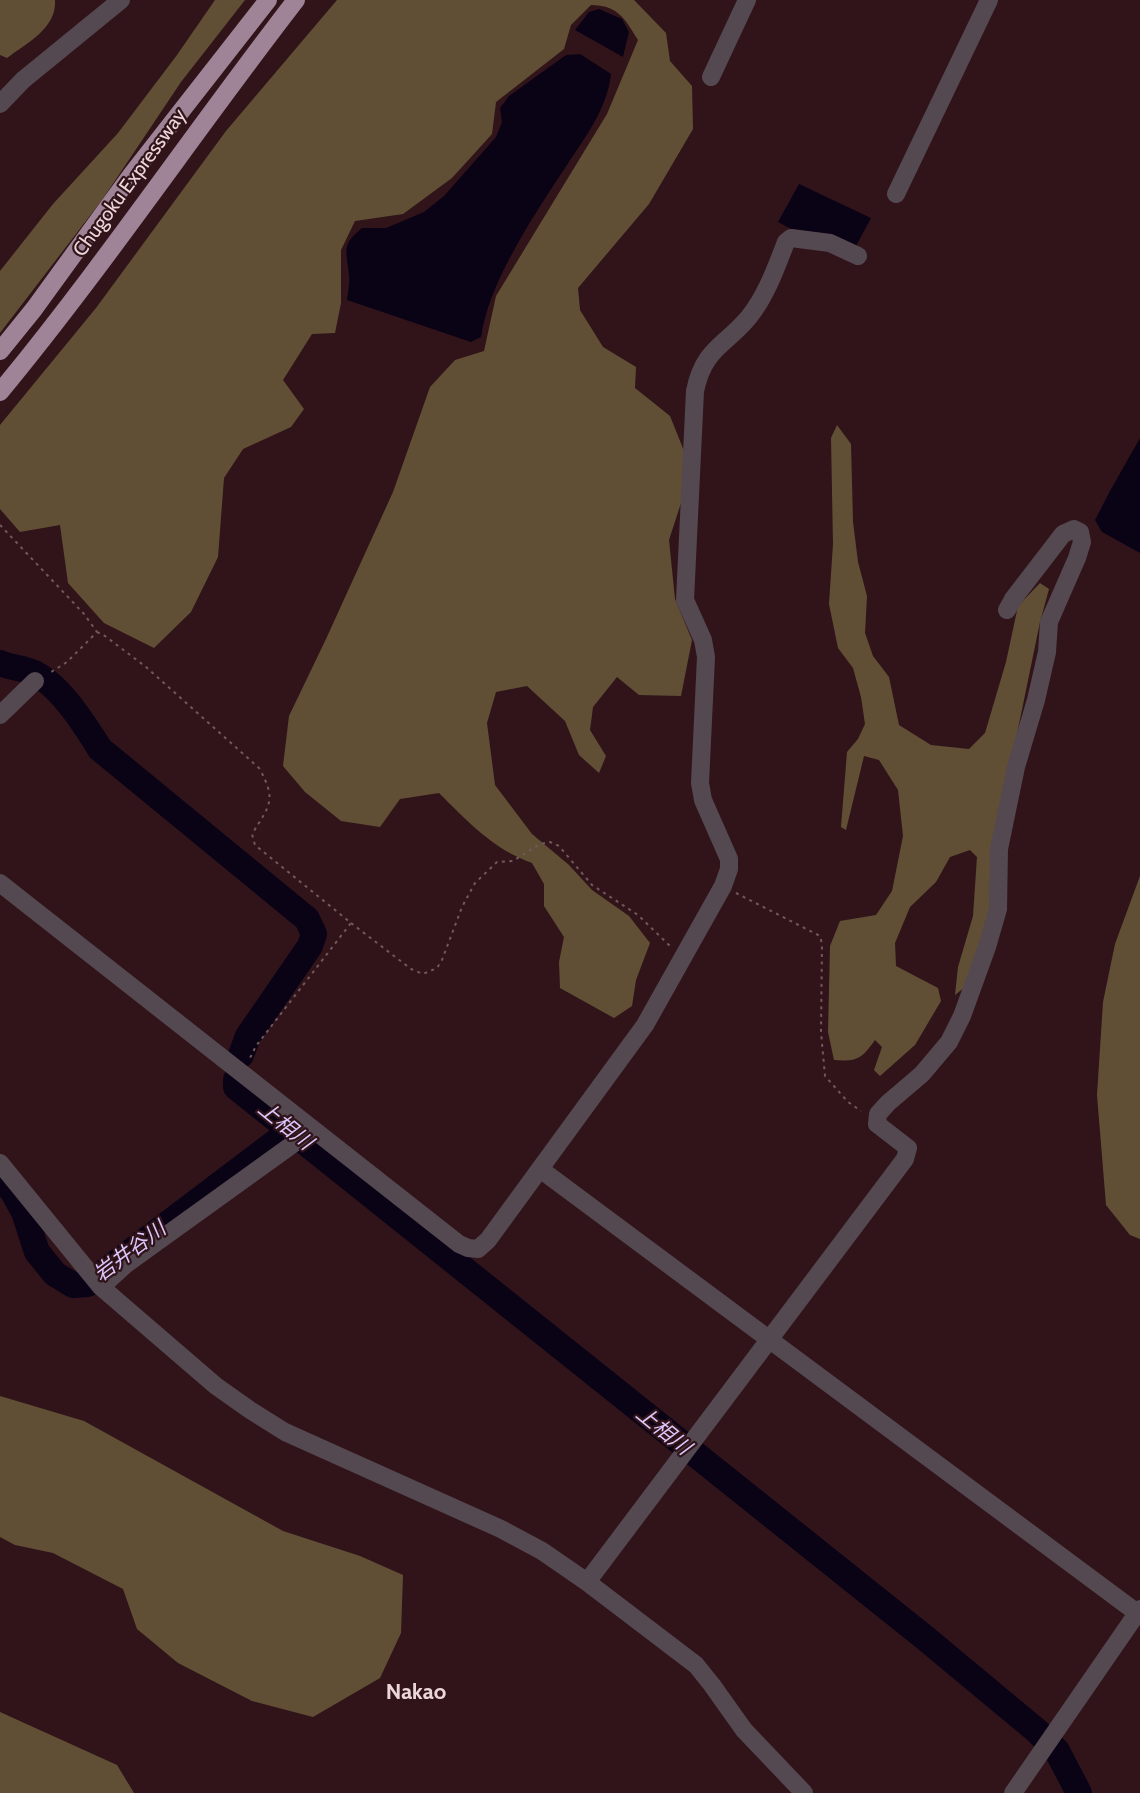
<!DOCTYPE html>
<html>
<head>
<meta charset="utf-8">
<style>
	body { margin:0 }
	canvas { display:block; background:#301419 }
</style>
</head>
<body>
<canvas width="1140" height="1793"></canvas>
<script>
const g = document.querySelector('canvas').getContext('2d');
g.lineJoin = 'round';
function fillPath(path, color) {
  g.fillStyle = color;
  g.fill(path, 'evenodd');
}
function strokePath(path, color, width, dash) {
  g.strokeStyle = color;
  g.lineWidth = width;
  g.lineCap = dash ? 'butt' : 'round';
  g.setLineDash(dash || []);
  g.stroke(path);
}
function write(font, color, halo, rows, align = 'center') {
  g.font = font + ' Cabin,"Noto Sans JP",sans-serif';
  g.lineWidth = 4.5;
  g.setLineDash([]);
  g.textBaseline = 'middle';
  g.strokeStyle = halo;
  g.fillStyle = color;
  for (const [text, x, y, turn = 0] of rows) {
    g.save();
    g.translate(x, y);
    g.rotate((+turn || 0) * Math.PI / 180);
    g.textAlign = isNaN(turn) ? turn : align;
    if (halo) g.strokeText(text, 0, 0);
    g.fillText(text, 0, 0);
    g.restore();
  }
}
fillPath(new Path2D(`
	M0,0h55c2,28 -28,43 -48,58l-7,-3z
	M215,0h30l-64,82 -79,118 -102,133v-62l53,-67 65,-71 59,-78z
	M337,0h297l32,33 4,28 22,25 1,43 -44,75 -71,84 2,22 23,37 33,20 -1,21 35,28 14,35 -3,52 -12,37 6,59 17,41 -11,56 -42,-1 -22,-18 -24,30 -3,23 16,26 -7,17 -20,-18 -14,-34 -38,-35 -31,6 -9,31 8,62 37,49 37,31 23,25 37,26 21,27 -14,37 -4,26 -18,12 -54,-30 -1,-26 5,-25 -20,-31v-22l-12,-21c-38,-13 -66,-43 -93,-70l-39,6 -20,28 -39,-6 -36,-29 -22,-26 6,-50 37,-77 67,-147 37,-105 25,-27 29,-9 12,-55 111,-182 31,-74c-13,-21 -20,-35 -47,-35l-20,20 -7,24 -68,53 -4,32 -40,44 -49,36 -48,7 -14,29v53l-6,30 -23,1 -29,46 21,29 -13,18 -48,22 -19,29 -6,79 -27,55 -37,36 -50,-25 -36,-40 -8,-58 -40,7 -20,-23v-84l96,-117 130,-177z
	M837,425l14,19 2,78 5,40 9,34 -2,37 8,23 16,21 10,48 32,20 38,4 16,-16 21,-71 12,-56 22,-23 9,6 -9,33 -42,204 -9,93 -24,68 -10,8 3,-28 15,-51 4,-59 -7,-7 -20,7 -14,25 -26,25 -15,36 1,23 42,22 3,13 -26,44 -35,31 -6,-6 8,-23 -7,-7c-13,18 -17,22 -41,20l-6,-28 2,-86 10,-25 36,-6 16,-24 11,-55 -5,-46 -19,-30 -15,-4 -18,74 -5,-3 6,-75 11,-13 7,-15 -4,-27 -8,-29 -15,-20 -9,-44 4,-60 -2,-106z
	M1140,876v363l-10,-4 -24,-30 -9,-110 6,-93 12,-58z
	M0,1396l84,25 199,110 77,25 43,19 -2,58 -21,45 -67,39 -61,-16 -74,-38 -41,-34 -14,-40 -70,-36 -38,-8 -15,-8z
	M0,1712l117,53 17,28h-134z`), '#614f35');
fillPath(new Path2D(`
	M599,9l23,10 7,13 -6,25 -48,-27 14,-18z
	M580,54l31,20c-4,35 -25,62 -44,91 -31,47 -78,116 -86,172l-10,5 -124,-42c1,-8 3,-17 2,-25 -2,-25 -9,-29 13,-47h24l38,-16 20,-16 52,-59 6,-15 -2,-14 9,-12 57,-41z
	M799,184l72,34 -15,28 -25,-12 -40,-5 -13,-7z
	M1140,438v115l-38,-21 -7,-12 15,-29z`), '#0a0215');
strokePath(new Path2D(`
	M0,663c11,5 26,5 36,11 25,13 49,51 64,75l207,170 7,15 -4,12 -62,90 -7,19
	M236,1080v7l688,550 113,94 20,20 22,42
	M0,1178l13,14 11,20 13,40 18,22 18,11 15,-1 202,-153`), '#0a0215', 26);
strokePath(new Path2D(`
	M0,525l84,89 13,18 -30,30 -19,12
	M97,632l8,4 41,31 113,101c18,32 11,37 -7,66l3,11 96,78 -95,123 -7,14
	M736,893l84,43 2,8 -1,88 4,44 23,26 13,9
	M351,923l60,46 12,5 14,-6 5,-8 20,-53 13,-24 22,-21 16,-1 27,-17 10,-2 9,4 33,39 46,30 33,32`), '#71585c', 2, [3, 4.5]);
strokePath(new Path2D(`
	M711,77l36,-77
	M0,104l23,-24 98,-80
	M896,194l93,-194
	M0,715l35,-34
	M0,883l459,361 9,4 10,1 10,-9 157,-215 78,-139 6,-17v-10l-26,-59 -3,-17 6,-126 -3,-17 -18,-40 10,-209c9,-43 29,-44 54,-74 17,-21 27,-49 37,-75l5,-4 39,5 28,13
	M0,1163l101,124 115,99 34,24 35,22 216,97 41,22 45,31 109,83 16,20 32,45 60,63
	M540,1169l600,446
	M101,1287l24,-22 168,-121 17,-17
	M587,1582l318,-423 3,-11 -31,-24 1,-10 10,-11 34,-29 27,-32 13,-26 25,-69 11,-38 1,-60 17,-82 20,-67 11,-48 2,-30 28,-64 5,-16 -2,-10 -6,-3 -11,5 -50,65 -6,11
	M1013,1793l127,-184`), '#544851', 18);
strokePath(new Path2D(`
	M0,351l34,-42 98,-135 136,-174
	M0,392c104,-126 196,-263 296,-392`), '#9f8397', 18);
write('20px', '#ebd6d9', '#301419', [
	["Chugoku Expressway",130,183,-54]
]);
write('italic 21px', '#dcc7fc', '#301419', [
	["上相川",285,1126,39],
	["岩井谷川",130,1252,-37],
	["上相川",663,1431,39]
]);
write('bold 22px', '#ebd6d9', '#301419', [
	["Nakao",416,1693]
]);
</script>
</body>
</html>
